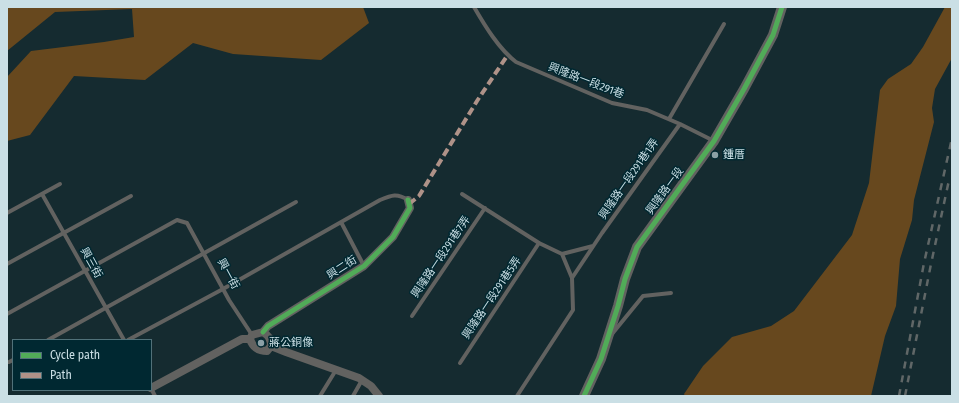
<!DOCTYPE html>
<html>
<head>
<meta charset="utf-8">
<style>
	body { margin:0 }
	#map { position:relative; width:959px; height:403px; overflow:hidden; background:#152b30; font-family:"Fira Sans Condensed",sans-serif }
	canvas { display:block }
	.frame { position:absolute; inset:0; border:8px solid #cadfe5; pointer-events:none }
	.legend { position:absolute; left:12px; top:339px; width:140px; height:52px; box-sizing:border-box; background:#002831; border:1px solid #517179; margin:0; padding:5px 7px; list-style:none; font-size:12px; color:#cadfe5 }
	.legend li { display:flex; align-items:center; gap:8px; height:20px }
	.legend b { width:20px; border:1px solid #517179 }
</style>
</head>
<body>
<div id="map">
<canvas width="959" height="403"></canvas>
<div class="frame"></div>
<ul class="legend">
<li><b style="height:5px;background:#51ab58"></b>Cycle path</li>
<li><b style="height:5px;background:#af9288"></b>Path</li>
</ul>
</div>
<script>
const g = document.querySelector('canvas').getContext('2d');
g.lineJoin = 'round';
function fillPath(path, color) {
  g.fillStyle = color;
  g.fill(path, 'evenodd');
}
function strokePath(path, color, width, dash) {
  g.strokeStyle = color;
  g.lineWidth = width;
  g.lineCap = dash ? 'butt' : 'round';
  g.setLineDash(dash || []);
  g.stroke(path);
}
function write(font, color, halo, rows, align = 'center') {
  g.font = font + ' "Fira Sans Condensed","Noto Sans TC",sans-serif';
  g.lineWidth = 3;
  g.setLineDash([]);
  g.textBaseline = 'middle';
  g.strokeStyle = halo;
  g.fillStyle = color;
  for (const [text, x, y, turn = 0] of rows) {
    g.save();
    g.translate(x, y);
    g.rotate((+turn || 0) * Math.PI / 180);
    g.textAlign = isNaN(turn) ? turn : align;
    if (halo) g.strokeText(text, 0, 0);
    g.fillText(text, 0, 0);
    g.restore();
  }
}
fillPath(new Path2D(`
	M7,7h356l6,16 -48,37 -88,-6 -40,-11 -48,37 -71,-4 -44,59 -23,6v-64l24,-26 73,-9 30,-5 -2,-28 -77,3 -48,39z
	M945,7h7v51l-17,31 -3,19 2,14 -20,78 -2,20 -12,39 -4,47 -11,30 -14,60h-186l-1,-2 19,-28 29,-29 39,-11 23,-15 58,-76 17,-52 11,-93 8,-11 23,-15 12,-17z`), '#67481e');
strokePath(new Path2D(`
	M474,7c11,19 25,42 42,55l96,41 35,7 33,14 34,17
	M669,119l55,-95
	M42,194l82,146
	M462,194l77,49 23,11 31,-8
	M7,213l53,-29
	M341,222l23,44
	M562,254l10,24 30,-45 78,-109
	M7,264l124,-68
	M7,314l170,-94 10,3 42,77 23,35
	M412,316l73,-108
	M612,334l31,-38 28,-3
	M48,340l248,-138
	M128,340l95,-51 157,-89c12,-5 17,-7 28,0
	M9,362l4,-2
	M460,363l79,-120
	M151,388l4,8
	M320,396l16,-26
	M353,396l9,-16
	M517,396l56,-86 -1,-32`), '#626260', 4);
strokePath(new Path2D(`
	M263,332l5,-6 96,-60 29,-29 17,-29 -2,-8
	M250,339l2,-4 11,-3c6,4 8,7 8,14
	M250,339c3,9 8,12 17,12l4,-5
	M271,346l15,6 73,26 12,8 8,10
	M151,388l91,-49h8`), '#626260', 8);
strokePath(new Path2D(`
	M584,396l17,-37 17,-53 7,-27 12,-32 77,-106 30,-52 29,-54 9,-28`), '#626260', 10);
strokePath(new Path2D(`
	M899,396l25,-133 28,-125
	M905,396l26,-132 18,-84`), '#606767', 2.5, [7, 7]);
strokePath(new Path2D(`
	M409,204l10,-8 58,-95 30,-45`), '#af9288', 4, [8, 4]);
strokePath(new Path2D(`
	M263,332l5,-6 96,-60 29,-29 17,-29 -2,-8
	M584,396l17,-37 17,-53 7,-27 12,-32 77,-106 30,-52 29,-54 9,-28`), '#51ab58', 5);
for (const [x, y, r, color] of [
	[715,155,4,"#8ba0a6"],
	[261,343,4,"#8ba0a6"]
]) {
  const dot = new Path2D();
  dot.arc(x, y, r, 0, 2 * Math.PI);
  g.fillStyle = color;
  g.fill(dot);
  strokePath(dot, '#002831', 1.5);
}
write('11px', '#cadfe5', '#002831', [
	["興隆路一段291巷",586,81,21],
	["興隆路一段291巷1弄",629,179,-55],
	["興隆路一段",665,191,-54],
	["興隆路一段291巷7弄",441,257,-56],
	["興三街",91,263,61],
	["興二街",342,268,-33],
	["興一街",228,274,61],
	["興隆路一段291巷5弄",492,298,-56]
]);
write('11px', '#cadfe5', '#002831', [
	["鍾厝",723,155],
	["蔣公銅像",269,343]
], 'left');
</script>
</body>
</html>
